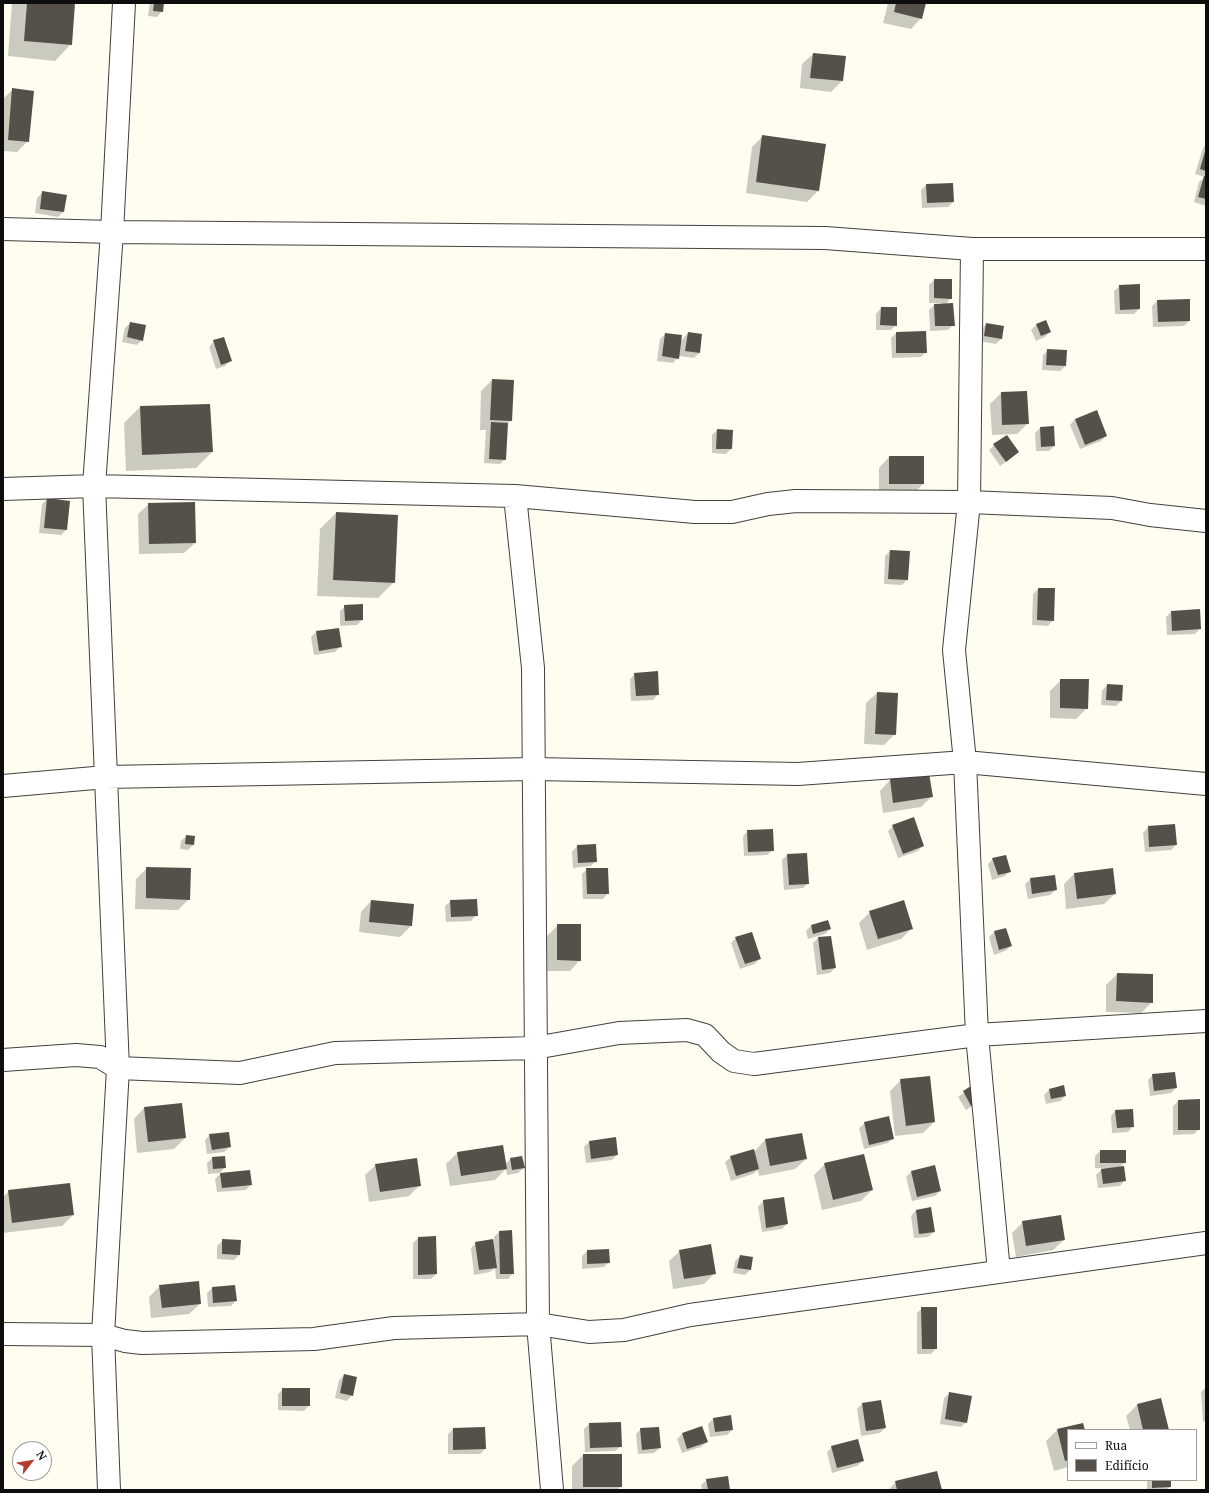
<!DOCTYPE html>
<html>
<head>
<meta charset="utf-8">
<style>
	body { margin:0 }
	#map { position:relative; width:1209px; height:1493px; overflow:hidden; background:#fefdef; font-family:"Noto Serif",serif }
	canvas { display:block }
	.frame { position:absolute; inset:0; border:4px solid #0d0d0d; pointer-events:none }
	.legend { position:absolute; left:1067px; top:1429px; width:130px; height:52px; box-sizing:border-box; background:#fff; border:1px solid #9e9e9e; margin:0; padding:5px 7px; list-style:none; font-size:12px; color:#0d0d0d }
	.legend li { display:flex; align-items:center; gap:8px; height:20px }
	.legend b { width:20px; border:1px solid #9e9e9e }
	.north { position:absolute; left:12px; top:1441px; width:40px; height:40px; box-sizing:border-box; background:#fff; border:1px solid #9e9e9e; border-radius:50%; rotate:59deg; font-size:11px; font-weight:700; line-height:16px; text-align:center; color:#0d0d0d }
	.north::after { content:''; display:block; margin:auto; width:14px; height:18px; background:#b33e30; clip-path:polygon(50% 0,100% 100%,50% 72%,0 100%) }
</style>
</head>
<body>
<div id="map">
<canvas width="1209" height="1493"></canvas>
<div class="frame"></div>
<ul class="legend">
<li><b style="height:5px;background:#fff"></b>Rua</li>
<li><b style="height:11px;background:#55504a"></b>Edifício</li>
</ul>
<div class="north">N</div>
</div>
<script>
const g = document.querySelector('canvas').getContext('2d');
g.lineJoin = 'round';
function fillPath(path, color) {
  g.fillStyle = color;
  g.fill(path, 'evenodd');
}
function strokePath(path, color, width, dash) {
  g.strokeStyle = color;
  g.lineWidth = width;
  g.lineCap = dash ? 'butt' : 'round';
  g.setLineDash(dash || []);
  g.stroke(path);
}
fillPath(new Path2D(`
	M12,3h62l-3,41 -16,17 -47,-5z
	M150,3h13l-1,8 -5,6 -9,-1z
	M888,3h37l-4,15 -10,11 -28,-6z
	M813,54l29,27 -11,11 -31,-4 2,-24z
	M13,89l15,52 -11,11 -14,-1v-52z
	M763,136l55,55 -11,11 -61,-9 6,-46z
	M1206,144v62l-12,-4 5,-20 6,-5 -10,-3 8,-26z
	M926,185l27,17 -5,5 -26,1 -1,-18z
	M43,192l23,4 -3,16 -5,5 -23,-4 2,-15z
	M934,280l17,18 -6,7 8,20 -5,5 -18,1 -1,-21 5,-5h8v-2h-13v-18z
	M1120,286l19,23 -5,5h-19l-1,-23z
	M1206,287v22l-1,-21z
	M1157,301l32,20 -5,5 -31,1 -1,-21z
	M881,308l15,17 -5,5h-15v-16z
	M130,323l12,17 -5,5 -15,-3 3,-14z
	M986,324l17,3 -2,12 -5,5 -17,-3 2,-11z
	M1036,325l14,7 -5,5 -9,4 -5,-11z
	M688,333l11,20 -5,5 -15,-2 -6,7 -16,-2 3,-22 5,-5 16,7z
	M896,333l30,19 -5,5 -29,1 -1,-20z
	M214,341l16,20 -5,5 -9,3 -7,-22z
	M1048,350l17,16 -5,5 -18,-1 1,-15z
	M492,380l19,40 -4,4 -2,35 -5,5 -16,-1 2,-33h-6l1,-39z
	M1001,393l27,30 -11,11 -25,1 -2,-31z
	M140,407l72,45 -16,16 -70,3 -2,-48z
	M1075,419l31,17 -5,5 -21,8 -10,-24z
	M1040,428l14,18 -5,5h-13l-1,-18z
	M717,430l14,19 -5,5 -14,-1v-18z
	M994,445l24,7 -18,14 -11,-16z
	M889,457h33l1,27 -11,11h-33v-27z
	M47,499l22,2 -3,29 -5,5 -22,-2 3,-29z
	M149,504l46,39 -11,10 -45,1 -1,-40z
	M336,513l58,69 -16,16 -61,-2 3,-67z
	M890,551l17,29 -5,5 -18,-1 1,-28z
	M1038,589l15,31 -5,6 -16,-1 1,-31z
	M345,606l17,14 -5,5 -17,1v-15z
	M1171,612l29,17 -5,5 -28,1 -1,-18z
	M316,632l24,15 -5,5 -21,3 -3,-18z
	M635,674l23,20 -5,6 -22,1 -1,-22z
	M1061,680l26,28 -11,11 -26,-1v-27z
	M1107,685l14,16 -5,5 -15,-1 1,-14z
	M877,693l18,41 -11,11 -20,-1 2,-41z
	M890,780l42,16 -11,11 -38,6 -3,-22z
	M1174,825l2,20 -5,5 -26,2 -2,-19 5,-6z
	M893,826l30,20 -5,5 -20,7 -10,-27z
	M748,831l25,19 -6,5 -23,1 -1,-20z
	M186,836l7,9 -5,5 -8,-1 1,-8z
	M595,845l1,16 -5,5 -18,2 -1,-16 5,-6z
	M806,854l2,29 -5,5 -19,2 -2,-30 5,-5z
	M993,859l17,12 -5,5 -13,4 -4,-16z
	M147,868l42,31 -11,11 -43,-1 1,-30z
	M587,869l21,24 -5,6h-20l-1,-25z
	M1075,873l40,21 -11,10 -38,5 -2,-25z
	M1031,879l25,11 -6,5 -22,4 -3,-15z
	M371,901l40,25 -11,11 -41,-5 2,-20z
	M451,901l25,14 -5,6 -25,1 -1,-16z
	M870,912l42,16 -11,11 -34,11 -8,-27z
	M558,925l22,35 -10,11h-23v-35z
	M811,926l19,3 -5,5 -17,5 -2,-8z
	M994,932l17,14 -6,5 -11,4 -5,-18z
	M736,938l24,20 -5,6 -15,5 -9,-26z
	M818,938l17,30 -5,5 -13,2 -4,-32z
	M1117,974l35,28 -11,11 -35,-1v-27z
	M1153,1075l23,13 -5,5 -21,3 -2,-16z
	M901,1080l33,42 -11,11 -28,3 -5,-45z
	M971,1088l3,17 -8,5 -8,-13z
	M1049,1090l16,6 -5,5 -14,3 -2,-9z
	M1178,1101l21,28 -5,5 -21,1v-29z
	M144,1108l41,30 -11,11 -37,4 -3,-34z
	M1116,1110l17,16 -5,6 -16,1 -1,-17z
	M865,1123l28,15 -5,5 -24,6 -5,-21z
	M801,1134l5,25 -11,10 -36,7 -1,-6 -5,4 -22,7 -6,-19 6,-5 23,-5 11,-12z
	M210,1135l20,12 -6,5 -17,2 -2,-14z
	M589,1142l28,13 -5,5 -26,3 -2,-16z
	M1100,1151h25v11l-6,6 6,12 -5,6 -22,2 -2,-13 5,-5 9,-1 -15,-1v-12z
	M457,1153l48,11 6,-5 13,9 -6,5 -11,2 -1,-6 -11,11 -45,6 -4,-22z
	M212,1158l13,9 -5,6 -12,1 -1,-11z
	M825,1164l47,26 -11,11 -39,9 -8,-35z
	M376,1165l44,20 -11,11 -40,6 -4,-27z
	M911,1172l29,19 -5,5 -23,5 -6,-24z
	M220,1174l31,10 -5,6 -29,2 -2,-13z
	M69,1184l4,31 -11,11 -59,7v-36l6,-6z
	M783,1198l4,26 -5,5 -20,3 -4,-25 5,-6z
	M930,1209l4,23 -6,5 -14,1 -3,-22 5,-6z
	M1023,1222l41,18 -11,10 -37,7 -4,-24z
	M511,1231l2,42 -5,6h-12l-1,-11 -5,4 -16,3 -3,-27 5,-5 18,-3v-3l5,-5z
	M435,1237l1,37 -5,5h-18v-36l5,-5z
	M223,1240l16,15 -5,5 -17,-1v-13z
	M587,1251l22,11 -5,5 -22,2v-13z
	M680,1251l35,22 -11,11 -31,5 -4,-28z
	M740,1256l10,14 -5,5 -12,-2 2,-12z
	M160,1286l40,18 -11,10 -38,4 -2,-21z
	M212,1288l24,13 -5,5 -23,1 -1,-14z
	M922,1308l14,40 -5,6h-14v-41z
	M344,1375l8,20 -5,6 -12,-3 4,-18z
	M1206,1387v34l-3,1 -2,-30z
	M283,1389l26,16 -5,6 -26,-1v-16z
	M950,1393l16,29 -5,5 -21,-3 4,-26z
	M1160,1399l8,31h-38l-4,-14 11,-11z
	M862,1404l23,24 -5,5 -19,3 -4,-27z
	M730,1416l2,14 -5,5 -17,2 -2,-13 5,-5z
	M589,1424l32,22 -6,5 -30,1 -1,-23z
	M1083,1424l1,6h-16v37l-14,4 -8,-30 11,-11z
	M702,1428l5,14 -6,5 -19,6 -5,-14 5,-5z
	M453,1429l32,20 -5,5h-32v-20z
	M641,1429l19,19 -6,5 -16,1 -2,-20z
	M832,1447l31,14 -6,5 -25,7 -5,-21z
	M583,1455l38,31 -3,4h-46v-24z
	M707,1480l22,10h-27l-1,-5z
	M1147,1480h23v7l-3,3h-20z
	M896,1482l45,8h-53z`), '#0003');
fillPath(new Path2D(`
	M27,3h48l-3,42 -48,-4z
	M154,3h10l-1,9 -10,-1z
	M896,3h30l-4,16 -28,-7z
	M813,53l33,3 -3,25 -33,-3z
	M12,88l22,3 -5,51 -21,-2z
	M762,135l64,9 -7,47 -63,-9z
	M1206,148v23l-6,-2z
	M1204,176h2v23l-8,-2z
	M953,183l1,19 -27,1 -1,-19z
	M42,191l25,4 -3,17 -24,-3z
	M934,279h18v20l-18,-1z
	M1140,284v25l-20,1 -1,-25z
	M1190,299v22l-32,1 -1,-22z
	M953,303l2,23h-20l-1,-22z
	M881,307h16v19l-17,-1z
	M1046,320l5,12 -10,4 -5,-12z
	M130,322l16,3 -3,16 -16,-4z
	M986,323l18,3 -2,13 -18,-3z
	M926,331l1,22h-31v-21z
	M688,332l14,2 -2,19 -15,-2z
	M665,333l17,2 -3,24 -17,-3z
	M224,337l8,24 -11,4 -8,-25z
	M1047,349l20,1 -1,16 -20,-1z
	M492,379l22,1 -2,41 -22,-1z
	M1027,391l2,33 -27,1 -1,-33z
	M210,404l3,48 -71,3 -2,-49z
	M1097,410l10,26 -22,9 -10,-26z
	M491,422l17,1 -2,37 -17,-1z
	M1054,426l1,20 -14,1 -1,-20z
	M717,429l16,1 -1,19h-16z
	M1007,435l12,17 -13,10 -13,-18z
	M889,456h35v28h-35z
	M47,498l23,3 -3,29 -23,-2z
	M195,502l1,41 -47,1 -1,-41z
	M336,512l62,3 -3,68 -62,-3z
	M890,550l20,1 -2,29 -20,-1z
	M1038,588h17l-1,33 -17,-1z
	M363,604v16l-18,1 -1,-16z
	M1200,609l1,20 -29,2 -1,-20z
	M339,628l3,19 -23,4 -3,-20z
	M658,671l1,24 -23,1 -2,-23z
	M1060,679h29l-1,30 -28,-1z
	M1107,684l16,1 -1,16 -16,-1z
	M877,692l21,1 -2,42 -21,-1z
	M929,773l4,24 -40,6 -3,-24z
	M914,817l10,29 -21,8 -11,-29z
	M1175,824l2,21 -28,2 -1,-21z
	M773,829l1,22 -26,1 -1,-22z
	M186,835l9,1 -1,9 -9,-1z
	M596,844l1,18 -19,1 -1,-18z
	M807,853l2,31 -20,1 -2,-31z
	M1006,855l5,17 -13,3 -6,-17z
	M146,867l45,1 -1,32 -44,-2z
	M586,868h22l1,26h-22z
	M1113,868l3,26 -39,5 -3,-26z
	M1055,875l2,15 -25,4 -2,-16z
	M477,899l1,17 -27,1 -1,-17z
	M371,900l43,4 -2,22 -43,-4z
	M904,900l9,29 -35,10 -9,-28z
	M828,920l3,9 -18,5 -2,-9z
	M557,924h24v37l-24,-1z
	M1006,928l6,18 -13,4 -5,-19z
	M752,932l9,27 -16,5 -10,-27z
	M831,936l5,32 -14,2 -4,-33z
	M1117,973l36,1v29l-37,-2z
	M1175,1072l2,16 -23,3 -2,-17z
	M930,1076l5,46 -29,4 -6,-47z
	M1064,1085l2,11 -15,3 -2,-10z
	M971,1086l9,14 -9,6 -8,-15z
	M1200,1099v31h-22v-30z
	M182,1103l4,35 -38,4 -4,-35z
	M1133,1109l1,18 -17,1 -2,-18z
	M889,1116l5,23 -25,6 -5,-23z
	M229,1132l2,15 -19,3 -3,-16z
	M802,1133l5,26 -37,7 -5,-27z
	M616,1137l2,18 -27,4 -2,-18z
	M503,1145l4,24 -46,7 -4,-24z
	M754,1149l5,20 -23,7 -6,-20z
	M1100,1150h26v13h-26z
	M864,1154l9,36 -40,10 -9,-37z
	M225,1156l1,12 -13,1 -1,-12z
	M522,1156l3,12 -13,2 -2,-12z
	M417,1158l4,28 -41,6 -5,-28z
	M935,1165l6,26 -24,6 -6,-26z
	M1124,1166l2,15 -23,3 -2,-15z
	M250,1170l2,15 -30,3 -2,-15z
	M70,1183l4,32 -62,8 -4,-33z
	M784,1197l4,27 -22,4 -3,-28z
	M931,1207l4,25 -16,2 -3,-24z
	M1061,1215l4,25 -39,6 -4,-25z
	M512,1230l2,44h-14l-1,-43z
	M436,1236l1,38 -19,1v-38z
	M222,1239l19,1 -1,15 -18,-1z
	M493,1239l4,29 -18,2 -4,-28z
	M711,1244l5,30 -32,5 -5,-29z
	M609,1249l1,14 -23,1v-14z
	M740,1255l13,2 -2,13 -14,-2z
	M199,1281l2,23 -39,4 -3,-23z
	M235,1285l2,16 -24,2 -1,-16z
	M921,1307h16v42h-15z
	M344,1374l13,3 -4,19 -13,-3z
	M282,1388h28v18h-28z
	M949,1392l23,4 -5,27 -22,-4z
	M1161,1398l8,32h-26l-6,-26z
	M881,1400l5,28 -20,3 -4,-28z
	M731,1415l2,15 -18,2 -2,-14z
	M621,1422l1,25 -32,1 -1,-25z
	M1083,1423l2,7h-17v30l-3,1 -8,-32z
	M702,1426l6,16 -21,7 -5,-16z
	M485,1427l1,22 -33,1v-22z
	M659,1427l2,21 -19,2 -2,-22z
	M858,1439l6,22 -27,7 -6,-22z
	M583,1454h39v33h-39z
	M937,1471l5,19h-45l-2,-9z
	M728,1476l2,14h-22l-2,-11z
	M1152,1480h19v7l-19,1z`), '#55504a');
const street = new Path2D(`
	M3,229l109,3 713,6 147,11h234
	M972,249l-3,253 -15,148 11,112 12,273 22,237
	M3,489l91,-3 421,10 180,16h37l36,-8 28,-3 173,1 143,6 38,7 56,6
	M515,496l18,172 5,656 14,166
	M3,786l103,-9 428,-8 264,5 167,-12 241,22
	M3,1060l73,-5 24,2 18,11 122,5 95,-20 200,-5 84,-15 68,-3 18,5 16,17 13,9 20,3 223,-29 229,-14
	M3,1334l100,1 22,6 17,2 172,-4 80,-11 144,-4 51,8 35,-2 66,-15 516,-72
	M109,1490l-6,-155 15,-267 -24,-582 18,-254 12,-229`);
strokePath(street, '#404040', 24);
strokePath(street, '#fff', 22);
</script>
</body>
</html>
